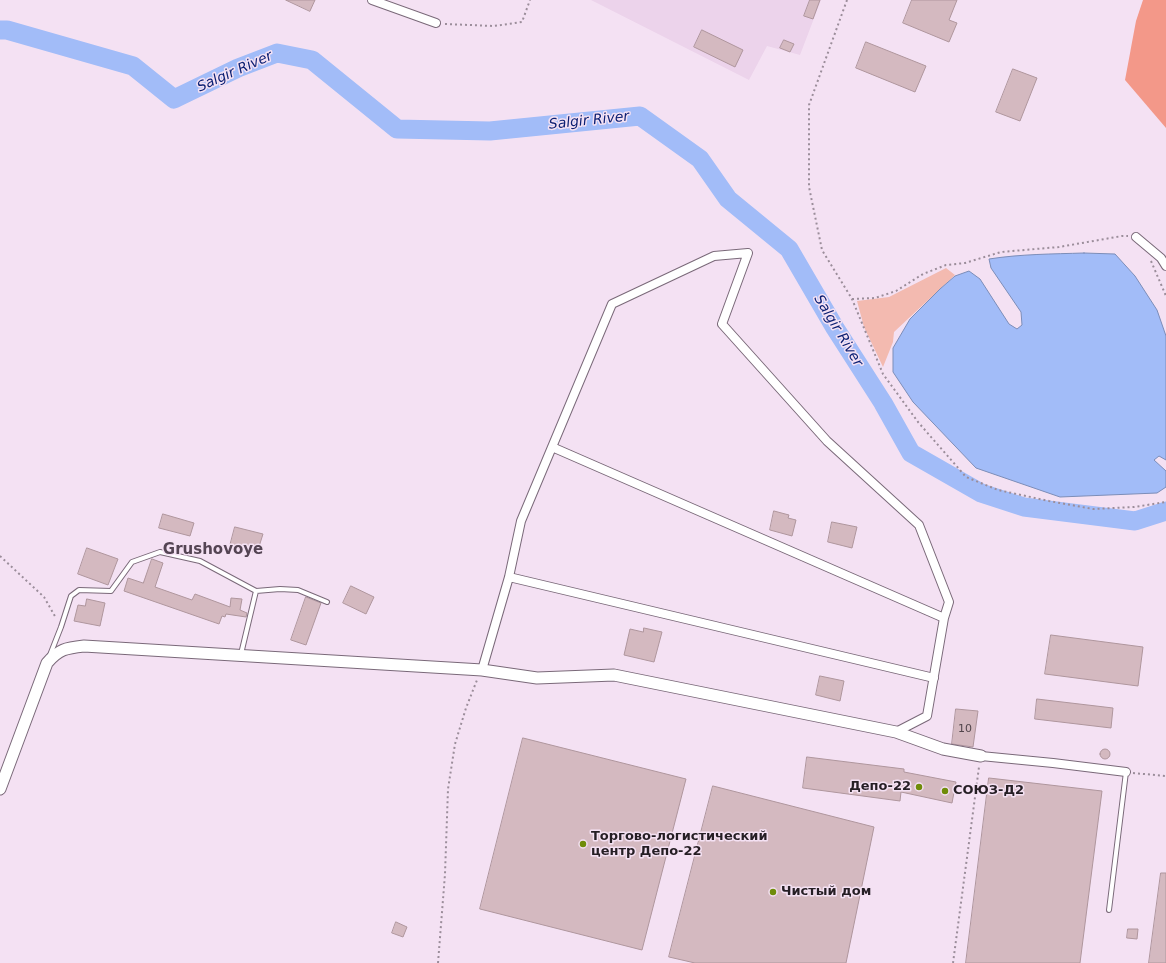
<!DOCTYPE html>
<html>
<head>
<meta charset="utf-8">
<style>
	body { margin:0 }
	canvas { display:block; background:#f4e1f3 }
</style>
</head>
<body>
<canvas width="1166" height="963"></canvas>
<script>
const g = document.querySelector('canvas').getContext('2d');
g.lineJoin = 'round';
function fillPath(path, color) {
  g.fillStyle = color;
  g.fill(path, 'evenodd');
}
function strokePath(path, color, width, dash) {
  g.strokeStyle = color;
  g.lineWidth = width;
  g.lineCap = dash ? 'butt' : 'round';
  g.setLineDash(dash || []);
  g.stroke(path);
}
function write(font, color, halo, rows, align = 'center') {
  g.font = font + ' "DejaVu Sans",sans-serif';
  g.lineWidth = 3;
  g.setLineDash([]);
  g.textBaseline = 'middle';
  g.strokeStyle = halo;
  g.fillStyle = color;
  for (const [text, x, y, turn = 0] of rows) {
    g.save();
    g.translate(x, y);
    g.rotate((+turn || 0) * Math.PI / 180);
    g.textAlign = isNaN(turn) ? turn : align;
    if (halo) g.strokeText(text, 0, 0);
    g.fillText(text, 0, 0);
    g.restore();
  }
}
fillPath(new Path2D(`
	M591,0h230l-21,55 -33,-9 -18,34z`), '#ecd3eb');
fillPath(new Path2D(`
	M946,268l9,7 -61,57 -1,10 -10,25 -19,-40 -7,-26 32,-4z`), '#f3bab0');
fillPath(new Path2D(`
	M1143,0h23v128l-41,-48 11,-59z`), '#f39889');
const water = new Path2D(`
	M1084,253l31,1 20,22 22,34 9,26v124l-7,-4 -5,4 12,11v16l-9,6 -97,4 -84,-29 -63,-66 -20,-30v-24l17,-29 30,-30 15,-13 14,-5 11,8 29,45 8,5 5,-4 -1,-13 -30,-44 -2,-9c32,-5 64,-5 95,-6z`);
fillPath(water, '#a2bcf8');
strokePath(water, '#7c8db8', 1);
strokePath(new Path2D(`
	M0,30h7l126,36 41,33 64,-31 39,-15 35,7 85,69 93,2 150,-15 60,43 28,40 61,50 46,79 48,75 28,50 70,40 43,14 111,14 31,-10`), '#a2bcf8', 19);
const building = new Path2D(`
	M286,0h29l-5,11z
	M810,0h10l-7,19 -9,-3z
	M912,0h45l-8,20 8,3 -8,19 -46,-19z
	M702,30l41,20 -8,17 -41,-20z
	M784,40l10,4 -4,8 -10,-4z
	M866,42l60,24 -11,26 -59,-24z
	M1013,69l24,9 -17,43 -24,-9z
	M774,511l15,4 -1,3 8,2 -4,16 -22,-6z
	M163,514l31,9 -4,13 -31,-8z
	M832,522l25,5 -5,21 -24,-6z
	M235,527l28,7 -6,19 -27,-7z
	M87,548l31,11 -10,26 -30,-11z
	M152,559l11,4 -8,24 37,13 3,-6 35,13 1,-9 11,1 -2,11 7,3 -1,4 -20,-3 -1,3 -3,-1 -3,8 -95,-33 4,-13 15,5z
	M351,586l23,11 -8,17 -23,-11z
	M306,597l15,6 -15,42 -15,-5z
	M87,599l18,4 -5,23 -26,-5 4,-16 7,1z
	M644,628l18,4 -8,30 -30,-7 6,-26 13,3z
	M1051,635l92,12 -5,39 -93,-12z
	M820,676l24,5 -4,20 -24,-6z
	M1037,699l76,9 -2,20 -76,-9z
	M956,709l22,2 -5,36 -21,-3z
	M523,738l163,41 -44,171 -162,-41z
	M1100 754a5 5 0 1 1 10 0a5 5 0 1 1-10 0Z
	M807,757l97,12v3l52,10 -4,21 -51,-11 -1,9 -97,-13z
	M989,778l113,13 -22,172h-114z
	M713,786l161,41 -28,136h-151l-26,-6z
	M1161,873h5v90h-17z
	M396,922l11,5 -4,10 -11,-4z
	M1128,929h10l-1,10 -10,-1z`);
fillPath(building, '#d4b9c0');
strokePath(building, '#af969d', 1);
const lane = new Path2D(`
	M256,591l24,-2 18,1 29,12
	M50,655l11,-28 10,-31 8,-6 32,1 21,-29 28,-10 40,9 56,30 -15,63
	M1109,910l17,-138`);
const street = new Path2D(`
	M372,0l64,23
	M1136,237l25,21 5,8
	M552,447l392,171
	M509,577l425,101
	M482,670l27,-93 12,-56 91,-217 102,-48 34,-3 -26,71 105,117 92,84 30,77 -5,16 -17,98 -31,16
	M981,756l72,7 73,9`);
const secondary = new Path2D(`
	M0,789l47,-126c12,-14 19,-15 37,-17l398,24 55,8 77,-3 282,57 47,17 38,7`);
strokePath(lane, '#7a6979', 6);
strokePath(street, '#7a6979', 10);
strokePath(secondary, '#7a6979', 13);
strokePath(new Path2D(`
	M847,0l-38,105v82l13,63 30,49 31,75 35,48 48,55 32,13 51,11 44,8 41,-2 32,-5
	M445,24l49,2 28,-4 8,-22
	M1151,261l15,35
	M852,299l23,-1 21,-7 27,-17 23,-9 19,-2 36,-11 58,-5 63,-11h6
	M0,556l44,41 12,21
	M1133,773l33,3
	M438,963l7,-89 3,-85 7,-45 11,-36 11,-28
	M953,963l26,-196`), '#9b8d9a', 2, [2, 3]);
strokePath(lane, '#fff', 4);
strokePath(street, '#fff', 8);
strokePath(secondary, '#fff', 11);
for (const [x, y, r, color] of [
	[919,787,4,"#6f8c09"],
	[945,791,4,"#6f8c09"],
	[583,844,4,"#6f8c09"],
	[773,892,4,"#6f8c09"]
]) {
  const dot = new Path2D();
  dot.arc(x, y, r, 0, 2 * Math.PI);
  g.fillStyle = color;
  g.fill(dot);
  strokePath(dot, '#f4e1f3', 1.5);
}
write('11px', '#51454b', null, [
	["10",965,729]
]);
write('bold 13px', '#251e24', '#f4e1f3', [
	["Депо-22",911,787,"right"],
	["СОЮЗ-Д2",953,791],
	["Торгово-логистический",591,837],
	["центр Депо-22",591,852],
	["Чистый дом",781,892]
], 'left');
write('italic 14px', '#0c2073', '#f4e1f3', [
	["Salgir River",235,72,-24],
	["Salgir River",589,121,-6],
	["Salgir River",838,331,59]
]);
write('bold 15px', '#544453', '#f4e1f3', [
	["Grushovoye",213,550]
]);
</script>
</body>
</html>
